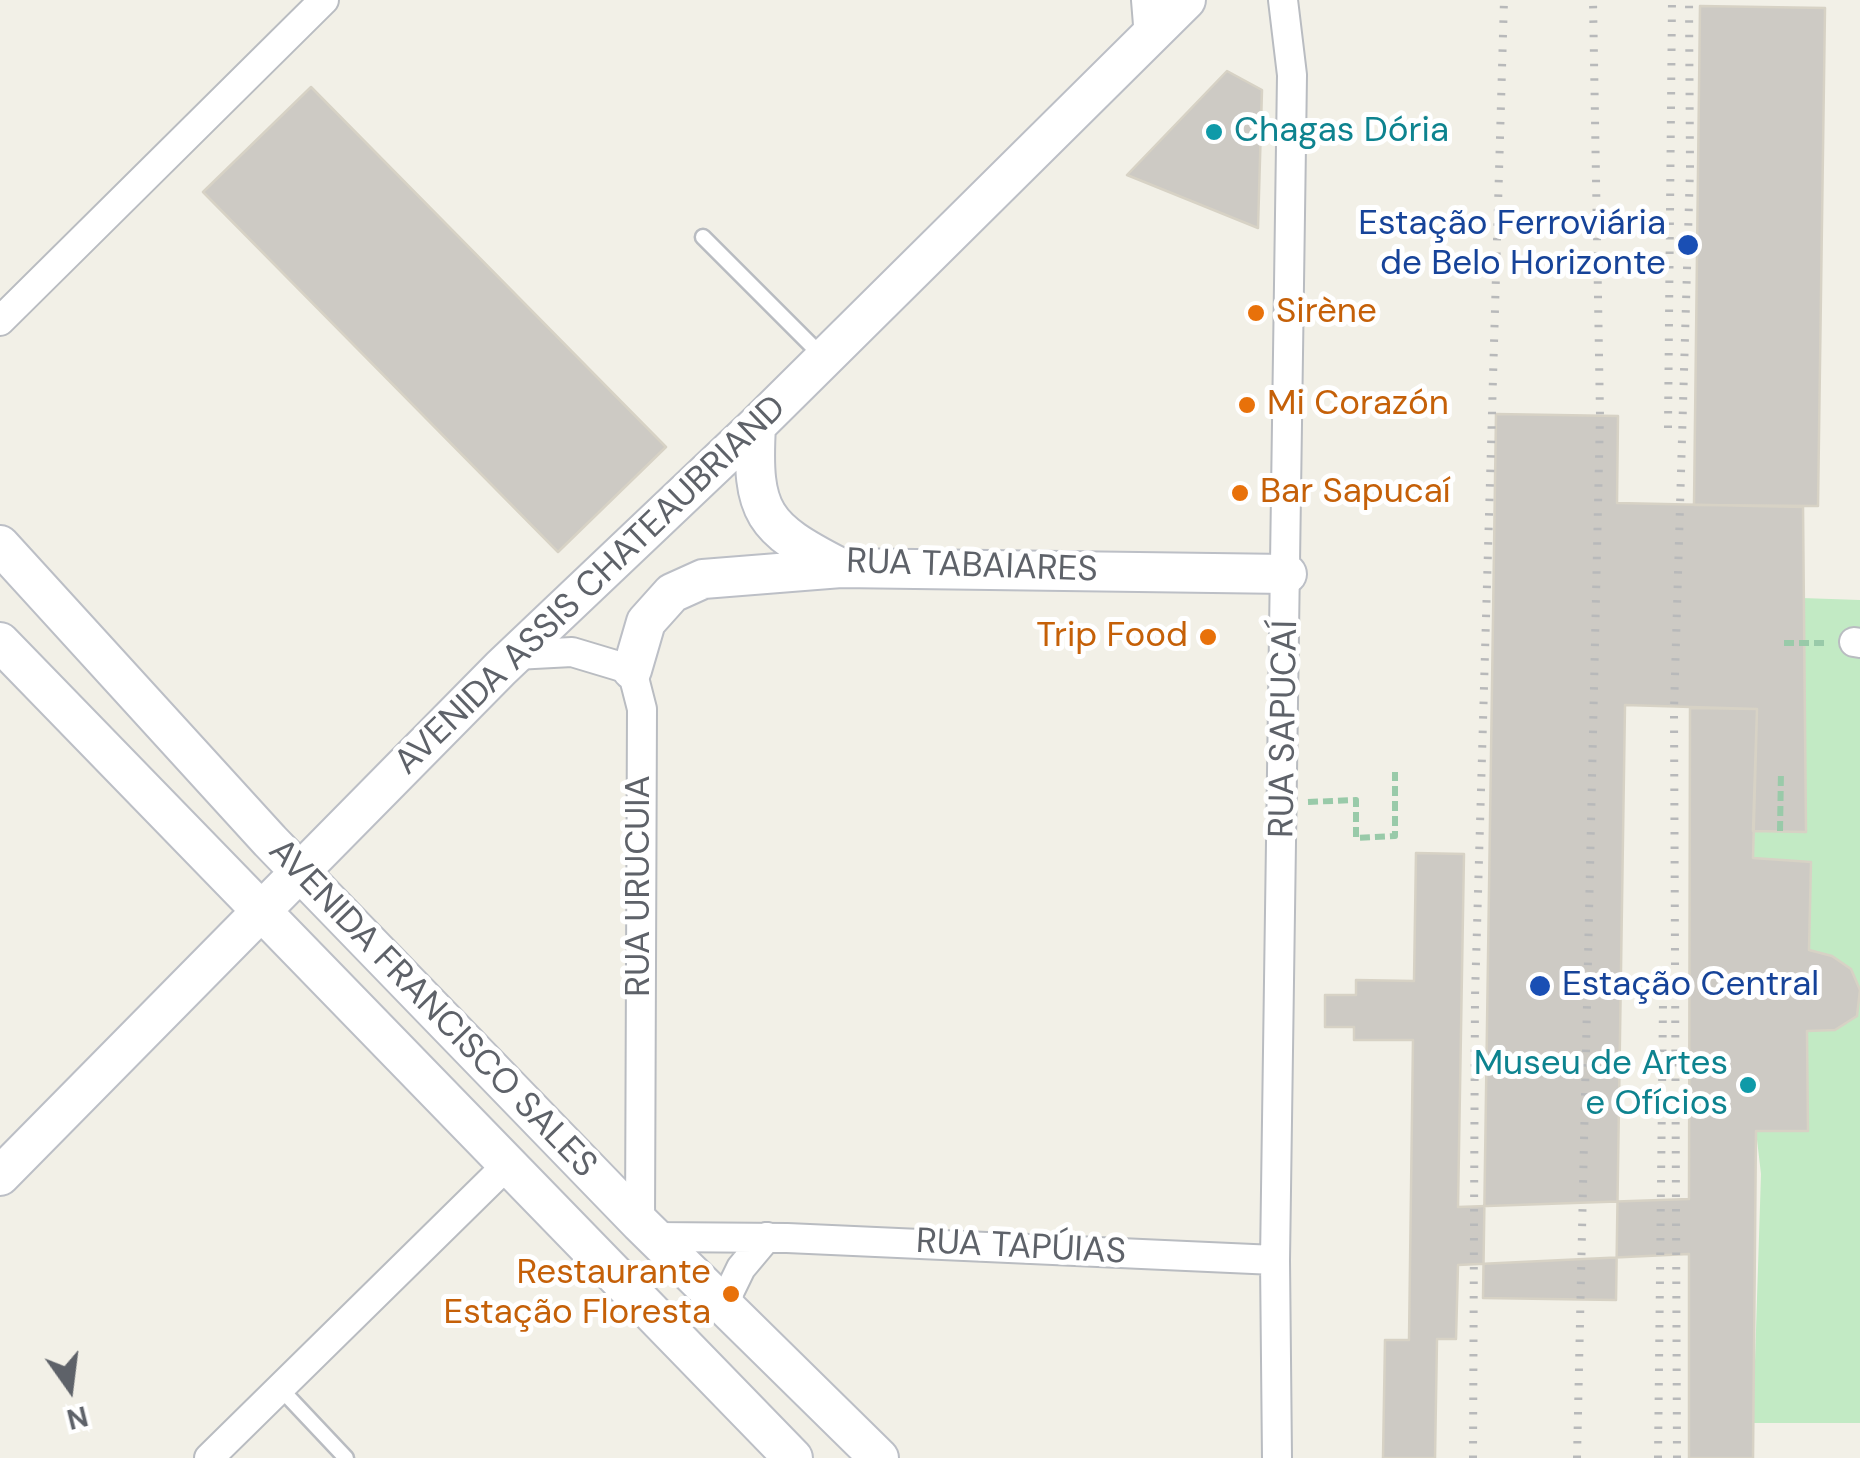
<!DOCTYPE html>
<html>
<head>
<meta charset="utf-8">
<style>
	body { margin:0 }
	#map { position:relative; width:1860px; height:1458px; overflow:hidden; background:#f2f0e7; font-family:"DM Sans",sans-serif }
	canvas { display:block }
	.north { position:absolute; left:20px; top:1338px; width:100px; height:100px; -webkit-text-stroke:8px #fff; paint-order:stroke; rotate:166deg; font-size:28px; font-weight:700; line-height:40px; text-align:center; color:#5e6269 }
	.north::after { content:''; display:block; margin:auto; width:35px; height:45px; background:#5e6269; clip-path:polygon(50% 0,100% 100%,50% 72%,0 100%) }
</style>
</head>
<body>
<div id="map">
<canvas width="1860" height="1458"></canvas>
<div class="north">N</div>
</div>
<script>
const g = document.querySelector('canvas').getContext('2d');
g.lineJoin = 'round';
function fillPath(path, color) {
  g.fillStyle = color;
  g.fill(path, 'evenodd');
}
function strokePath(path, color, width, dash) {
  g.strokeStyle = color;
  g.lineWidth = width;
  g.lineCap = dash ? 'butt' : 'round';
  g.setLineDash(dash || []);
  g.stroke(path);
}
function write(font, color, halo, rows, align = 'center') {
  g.font = font + ' "DM Sans",sans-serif';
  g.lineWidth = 10;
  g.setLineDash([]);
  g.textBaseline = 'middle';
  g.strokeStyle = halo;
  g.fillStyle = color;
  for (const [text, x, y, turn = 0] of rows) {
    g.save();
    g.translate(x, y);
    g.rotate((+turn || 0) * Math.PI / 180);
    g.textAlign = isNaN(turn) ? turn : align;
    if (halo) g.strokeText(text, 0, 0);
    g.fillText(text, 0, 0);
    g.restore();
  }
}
fillPath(new Path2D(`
	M1802,598l58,2v823h-107l8,-249 -5,-43 -29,-2 26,-298h53z`), '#c2eac4');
const building = new Path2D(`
	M1700,6l125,2 -7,498 -124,-1z
	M1227,71l35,19 -4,138 -131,-53z
	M311,87l355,360 -108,105 -355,-360z
	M1496,414l122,2 -1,87 186,4 3,325 -53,-1 4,-122 -132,-4 -9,595 -133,-2z
	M1690,708l67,1 -4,149 58,4 -2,88 23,6 19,13 9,21 -3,26 -22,14 -28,1 1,100h-52l-3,327h-64v-204l-231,11 -2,74h-19l-2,119h-52l2,-118h24l4,-300h-59v-13h-29v-32h31v-15l58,1 2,-128 48,1 -6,353 231,-8z`);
fillPath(building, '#cdcac4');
strokePath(building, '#d7d2c5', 2.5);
const lane = new Path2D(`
	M703,237l121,121
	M279,1387l67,71`);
const street = new Path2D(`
	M1146,0l3,37
	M0,321l324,-321
	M1854,642l6,1
	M515,655l57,-3 60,18 10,39 -2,514
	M654,1237l133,1 488,22
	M723,1305l18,-37 26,-31
	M209,1458l297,-292
	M1277,1458l-2,-198 17,-1185 -9,-75`);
const secondary = new Path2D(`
	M756,426c-5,87 7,102 83,141
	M0,545l270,296 370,382 239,235
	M0,642l793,816
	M632,670l14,-48 26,-29 31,-14 138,-11 446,6
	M0,1176l501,-508 255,-242 430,-426`);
strokePath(lane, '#b9bcc1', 19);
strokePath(street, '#b9bcc1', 32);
strokePath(secondary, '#bcbfc6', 42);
strokePath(new Path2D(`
	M1784,643h44
	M1308,802l48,-2v38l39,-2v-64
	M1780,831l1,-60`), '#99caa9', 6, [10, 5]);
strokePath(lane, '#fff', 14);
strokePath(street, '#fff', 28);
strokePath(secondary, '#fff', 38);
strokePath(new Path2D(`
	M1668,428l4,-428
	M1473,1458l2,-462 29,-996
	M1577,1458l23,-1043 -7,-415
	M1658,1458l5,-455
	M1677,1458l-3,-749 16,-541 -1,-168`), '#b8b9ba', 8, [2.5, 12]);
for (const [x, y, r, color] of [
	[1214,132,10,"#0f9aa8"],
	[1688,245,12,"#1a4fb4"],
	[1256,313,10,"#e8710a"],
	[1247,405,10,"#e8710a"],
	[1240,493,10,"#e8710a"],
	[1208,637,10,"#e8710a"],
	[1540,986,12,"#1a4fb4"],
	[1748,1085,10,"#0f9aa8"],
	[731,1294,10,"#e8710a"]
]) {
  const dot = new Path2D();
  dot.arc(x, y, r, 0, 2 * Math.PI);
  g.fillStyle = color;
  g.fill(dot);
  strokePath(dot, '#fff', 4);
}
write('35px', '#0d838f', '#fff', [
	["Chagas Dória",1234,132],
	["Museu de Artes",1728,1065,"right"],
	["e Ofícios",1728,1105,"right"]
], 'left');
write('35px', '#164399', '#fff', [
	["Estação Ferroviária",1666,225],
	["de Belo Horizonte",1666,265],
	["Estação Central",1562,986,"left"]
], 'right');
write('35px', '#c56008', '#fff', [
	["Sirène",1276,313],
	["Mi Corazón",1267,405],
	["Bar Sapucaí",1260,493],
	["Trip Food",1188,637,"right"],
	["Restaurante",711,1274,"right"],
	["Estação Floresta",711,1314,"right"]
], 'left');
write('35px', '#5e6269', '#fff', [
	["RUA TABAIARES",972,567,2],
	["AVENIDA ASSIS CHATEAUBRIAND",591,586,-44],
	["RUA SAPUCAÍ",1285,729,-89],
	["RUA URUCUIA",640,886,-90],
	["AVENIDA FRANCISCO SALES",432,1009,46],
	["RUA TAPÚIAS",1021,1248,3]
]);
</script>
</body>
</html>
